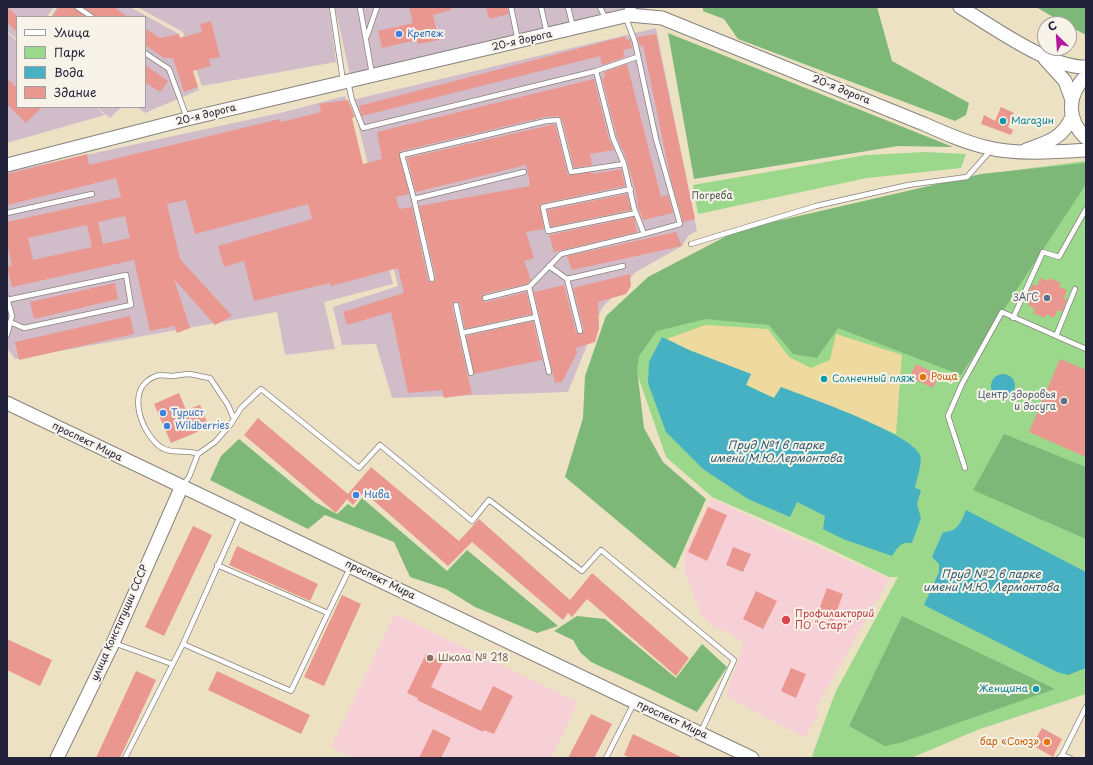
<!DOCTYPE html>
<html>
<head>
<meta charset="utf-8">
<style>
	body { margin:0 }
	#map { position:relative; width:1093px; height:765px; overflow:hidden; background:#ece2c3; font-family:"Playpen Sans",sans-serif }
	canvas { display:block }
	.frame { position:absolute; inset:0; border:8px solid #22223b; pointer-events:none }
	.legend { position:absolute; left:16px; top:16px; width:130px; height:92px; box-sizing:border-box; background:#f7f3e8; border:1px solid #a29fa3; margin:0; padding:5px 7px; list-style:none; font-size:12px; color:#22223b }
	.legend li { display:flex; align-items:center; gap:8px; height:20px }
	.legend b { width:20px; border:1px solid #a29fa3 }
	.north { position:absolute; left:1037px; top:16px; width:40px; height:40px; box-sizing:border-box; background:#f7f3e8; border:1px solid #a29fa3; border-radius:50%; rotate:335deg; font-size:11px; font-weight:700; line-height:16px; text-align:center; color:#22223b }
	.north::after { content:''; display:block; margin:auto; width:14px; height:18px; background:#b5179e; clip-path:polygon(50% 0,100% 100%,50% 72%,0 100%) }
</style>
</head>
<body>
<div id="map">
<canvas width="1093" height="765"></canvas>
<div class="frame"></div>
<ul class="legend">
<li><b style="height:5px;background:#fff"></b>Улица</li>
<li><b style="height:11px;background:#9cd88c"></b>Парк</li>
<li><b style="height:11px;background:#45b1c3"></b>Вода</li>
<li><b style="height:11px;background:#ea978f"></b>Здание</li>
</ul>
<div class="north">С</div>
</div>
<script>
const g = document.querySelector('canvas').getContext('2d');
g.lineJoin = 'round';
function fillPath(path, color) {
  g.fillStyle = color;
  g.fill(path, 'evenodd');
}
function strokePath(path, color, width, dash) {
  g.strokeStyle = color;
  g.lineWidth = width;
  g.lineCap = dash ? 'butt' : 'round';
  g.setLineDash(dash || []);
  g.stroke(path);
}
function write(font, color, halo, rows, align = 'center') {
  g.font = font + ' "Playpen Sans",sans-serif';
  g.lineWidth = 4;
  g.setLineDash([]);
  g.textBaseline = 'middle';
  g.strokeStyle = halo;
  g.fillStyle = color;
  for (const [text, x, y, turn = 0] of rows) {
    g.save();
    g.translate(x, y);
    g.rotate((+turn || 0) * Math.PI / 180);
    g.textAlign = isNaN(turn) ? turn : align;
    if (halo) g.strokeText(text, 0, 0);
    g.fillText(text, 0, 0);
    g.restore();
  }
}
fillPath(new Path2D(`
	M711,499l178,80 -73,129 3,6 -14,24 -79,-42 18,-54 -11,-6 -3,-3 -17,-6 -12,-13 -16,-42v-19z
	M395,614l183,88 -27,56h-198l-22,-11z`), '#f6cfd7');
fillPath(new Path2D(`
	M7,7h47l-7,10h-30v22l-10,-8z
	M57,7h73l49,27 20,56 -54,23 -8,-6h8v-90h-94z
	M137,7h192l7,55 -134,24 -19,-54z
	M335,7h317l-302,68z
	M656,28l41,203 -8,4 -7,11 -46,26 -34,36 -34,84 -176,6 -16,-54 -34,1 -9,-38 65,-21 -46,-186z
	M7,32l10,9v66h79l9,8 -98,28z
	M345,96l48,188 -69,18 11,47 -50,6 -8,-43 -262,47 -8,-11v-176l273,-59z
	M97,107h25l-12,11z`), '#d1bdc9');
fillPath(new Path2D(`
	M925,152l41,2 -5,14 -94,10 -169,36 -5,-29 173,-30z
	M1086,161v533l-106,35 -69,29h-93l-6,-2 23,-63 63,-116h-9l-67,-32 -110,-48 -46,-40 -45,-130 364,-153z`), '#9cd88c');
fillPath(new Path2D(`
	M703,7h174l15,54 77,42 -3,12 -11,6 -217,-82 -14,-20 -21,-8z
	M1036,7h50v28l-17,-9v-2h-4z
	M668,33l285,114 -55,-1 -204,33z
	M1086,163v21l-125,191 -123,-47 -21,30 -24,-4 -24,-29 -63,-6 -49,12 -18,25 -2,13 7,59 19,34 43,37 -31,70 -110,-92 18,-59 2,-42 21,-60 42,-39 90,-47 243,-56z
	M1004,434l82,33v72l-113,-49z
	M239,439l76,63 22,12 11,-10 6,4 8,-10 85,73 20,-21 91,76 -21,7 -62,-26 -29,-18 -36,-12 -16,-35 -69,-27 -17,14 -98,-49 11,-24z
	M577,616l28,3 71,59 26,-34 25,23 -30,45 -51,-25 -55,-25 -11,-10 -7,-12 -19,-9z
	M902,616l153,73 -152,53 -18,4 -36,-20z`), '#7db878');
fillPath(new Path2D(`
	M705,325l63,4 21,28 22,11 19,-8 6,-26 66,21 -6,79 -115,-47 -7,11 -28,-13 5,-11 -62,-24 -22,-11z`), '#eeda9e');
fillPath(new Path2D(`
	M662,337l27,13 62,24 -5,11 28,13 7,-11c26,10 130,46 139,68 3,8 -4,24 -5,33l6,2 -4,14 4,14 -9,25c-11,-2 -15,5 -20,13l-49,-17 -20,-10 2,-13 -28,-14 -7,15 -42,-18 -45,-30 -37,-37 -18,-49 1,-21z
	M991 386a12 12 0 1 1 24 0a12 12 0 1 1-24 0Z
	M966,510l120,62v96l-18,7 -11,-3 -133,-67 15,-33v-8l-7,-7 11,-25c15,0 18,-10 23,-22z`), '#45b1c3');
fillPath(new Path2D(`
	M7,7l10,9v16l-10,-9z
	M59,7h14l12,10h-33z
	M84,7h30l14,10h-32z
	M409,7h42v3l-18,5 6,25 -21,4 -1,-4 -35,8 -4,-17 35,-8z
	M486,7h21l2,7 -20,5z
	M211,21l9,36 -11,2 2,7 -18,5 5,16 -14,5 -11,-34h-9l-19,-13v-17l15,10 19,-4v4l23,-6 -2,-8z
	M656,34l39,185 -12,3 -12,-42 -28,-135 -3,1 -3,-9z
	M626,36v4l4,-1 2,9 -9,2 2,7 -23,8 -2,-9 -238,60 -3,-10z
	M627,64l34,133 7,-2 5,18 -30,7 -5,-13 -3,-19 -12,-39h-1l-5,-12 -15,-59 3,-1 -1,-5z
	M145,65l23,16 -8,11 -15,-10z
	M7,78l10,10v19h25l-16,16 -19,-19z
	M594,79l15,60 5,11 -24,4 2,11 -18,3 -12,-49 -4,-3 -13,1 -144,34 -2,3 10,40 -13,3 3,12 13,-2 16,73 3,3 4,-2 1,-3 -17,-72 111,-20 -2,-14 -2,-7 -110,27 -9,-34 148,-34 13,51 25,-3v2l28,-5 4,17 -85,18 4,25 -18,3 8,26 -10,3 7,19 -4,4 -43,10 -2,3v3l4,2 40,-10 6,22 -67,15 -5,-25 -3,-3 -4,2 -1,3 20,88 -28,4 -2,-8 -34,3 -17,-81 -44,13 -4,-13 61,-19 -6,-25 -67,18 -1,-3 -76,18 -10,-40 -20,6 -6,-21 94,-27 -4,-15 -113,30 -9,-34 -19,4 13,55 52,57 -17,9 -41,-46 16,49 -13,5 -3,-7 -24,5 -16,-71 -122,27 -5,-20 5,-2 -5,-22v-21l114,-25 -5,-19 -109,27v-31l80,-20 2,11 191,-46 1,3 40,-10 -2,-8 29,-4 7,17 -3,1 11,46 19,-5 -5,-27zM125,216l5,22 -27,6 -5,-22zM87,225l5,22 -59,13 -5,-22z
	M1001,107l13,6 -6,14 5,3 -2,5 -30,-11 3,-9 11,6z
	M627,194l4,16 -80,17 -4,-17z
	M634,217l3,15 -83,20 -5,-17z
	M676,232l6,14 -110,24 -5,-14z
	M630,274l1,12 -5,8 -28,8 1,26 -4,14 -19,6 1,5 -15,29 -7,1 -22,-95 2,4 29,-7 12,47 5,3 3,-5 -11,-42z
	M1040,278l8,3 2,-3 11,5 -2,4 8,3 -3,8 3,2 -5,12 -4,-2 -4,8 -8,-4 -1,4 -12,-5 2,-4 -7,-4 3,-8 -4,-1 6,-12 4,2z
	M115,283l3,16 -84,20 -4,-17z
	M130,316l4,18 -115,26 -4,-18z
	M533,321l9,39 -68,14 -8,-38z
	M1060,359l26,11v87l-57,-25z
	M916,364l23,11 -6,13 -23,-11z
	M179,393l7,17 14,-5 9,22 -38,16 -17,-39z
	M258,418l90,76 23,-27 88,74 20,-22 91,81 22,-27 97,85 -13,18 -89,-77 -15,18 -4,-4 -5,7 -91,-78 -24,24 -84,-74 -11,13 -6,-6 -11,14 -92,-78z
	M708,507l19,8 -20,46 -19,-9z
	M193,526l19,9 -48,101 -19,-9z
	M237,546l81,38 -8,17 -81,-36z
	M733,547l18,7 -8,18 -17,-7z
	M827,588l16,6 -10,27 -16,-6z
	M756,591l21,10 -14,28 -20,-10z
	M342,595l19,9 -37,82 -20,-9z
	M7,639l45,21 -12,26 -33,-16z
	M426,654l17,8 -12,25 50,24 12,-25 20,10 -19,38 -10,-4 -1,2 -66,-32 1,-2 -11,-5z
	M791,668l15,6 -10,24 -15,-7z
	M136,671l20,9 -36,78h-24z
	M217,671l93,44 -9,19 -93,-44z
	M591,714l21,10 -18,34h-26z
	M1042,728l20,11 -9,18 -21,-12z
	M433,729l18,9 -10,20h-22z
	M633,734l50,24h-52l-7,-3z`), '#ea978f');
const lane = new Path2D(`
	M77,7l15,10
	M332,7l11,74
	M360,7l12,67
	M511,7l7,34
	M541,7l6,26
	M568,7l5,20
	M600,7l6,13
	M628,12l-1,-3 7,-2
	M626,18l9,24 21,97 24,85 -36,10 -10,-26 -10,-44 -11,-26 -17,-67 41,-14
	M367,36l10,-29
	M145,53l24,16 18,49
	M348,82l4,18 11,28 233,-57
	M524,172l-110,27 -12,-44 144,-34 12,-1 13,52 53,-8
	M631,189l-88,18 5,24 88,-18
	M414,199l18,80
	M7,213l85,-19
	M691,244l125,-38 92,-21 59,-8 24,-27
	M549,266l18,13 56,-13
	M567,279l13,52
	M7,298l5,18 -5,19
	M485,298l44,-11
	M7,300l119,-25 5,30 -107,23 -14,-6
	M456,305l6,28
	M1013,318l30,-66 16,5 27,-48
	M1056,336l19,-47
	M549,372l-20,-85 32,-33 83,-20
	M471,373l-9,-40 74,-16
	M198,454c-13,-6 -28,2 -40,-9 -19,-17 -32,-58 -2,-69 4,-2 10,0 15,0 6,0 12,-2 18,-2 7,1 14,3 21,4l18,27 6,14
	M965,468l-17,-52 14,-32 40,-72 84,37
	M183,485l6,-8 9,-23 17,-12 16,-18 10,-16 20,-19 98,79 21,-23 92,76 17,-21 93,71 19,-21 133,110 -33,72
	M328,613l22,-45
	M114,643l58,21
	M183,644l108,47 37,-78 -111,-48
	M1062,755l24,-48
	M125,758l58,-114 57,-128
	M606,758l28,-55
	M1059,758l3,-3 8,3`);
const secondary = new Path2D(`
	M960,7c32,19 89,61 126,60
	M1045,59l20,22 7,19
	M1086,76c-19,19 -20,43 0,62
	M1026,150c22,-8 36,-11 46,-33
	M7,165l180,-46 442,-104 33,3 262,106c20,9 40,18 61,23 29,8 71,5 101,3
	M7,403l745,355
	M57,758l56,-115 68,-155`);
strokePath(lane, '#87827f', 6);
strokePath(secondary, '#87827f', 15);
strokePath(lane, '#fff', 4.5);
strokePath(secondary, '#fff', 13);
for (const [x, y, r, color] of [
	[399,34,4,"#3f7fe0"],
	[1003,121,4,"#0f9aa8"],
	[1047,298,4,"#5c6f8a"],
	[923,377,4,"#e8710a"],
	[824,379,4,"#0f9aa8"],
	[1064,401,4,"#5c6f8a"],
	[163,413,4,"#3f7fe0"],
	[167,426,4,"#3f7fe0"],
	[356,495,4,"#3f7fe0"],
	[786,620,5,"#e0444e"],
	[430,658,4,"#8d6e63"],
	[1036,689,4,"#0f9aa8"],
	[1047,742,4,"#e8710a"]
]) {
  const dot = new Path2D();
  dot.arc(x, y, r, 0, 2 * Math.PI);
  g.fillStyle = color;
  g.fill(dot);
  strokePath(dot, '#f7f3e8', 1.5);
}
write('10px', '#366cbe', '#f7f3e8', [
	["Крепеж",407,34],
	["Турист",171,413],
	["Wildberries",175,426],
	["Нива",364,495]
], 'left');
write('10px', '#22223b', '#f7f3e8', [
	["20-я дорога",522,41,-13],
	["20-я дорога",841,90,22],
	["20-я дорога",206,115,-14],
	["проспект Мира",87,442,26],
	["проспект Мира",380,580,26],
	["улица Конституции СССР",120,623,-66],
	["проспект Мира",672,720,25]
]);
write('10px', '#0d838f', '#f7f3e8', [
	["Магазин",1011,121],
	["Солнечный пляж",832,379],
	["Женщина",1028,689,"right"]
], 'left');
write('10px', '#475953', '#f7f3e8', [
	["Погреба",712,196]
]);
write('10px', '#4e5e75', '#f7f3e8', [
	["ЗАГС",1039,298],
	["Центр здоровья",1056,395],
	["и досуга",1056,407]
], 'right');
write('10px', '#c56008', '#f7f3e8', [
	["Роща",931,377],
	["бар «Союз»",1039,742,"right"]
], 'left');
write('10px', '#be3a42', '#f7f3e8', [
	["Профилакторий",795,614],
	["ПО \"Старт\"",795,626]
], 'left');
write('10px', '#785e54', '#f7f3e8', [
	["Школа № 218",438,658]
], 'left');
write('italic 11px', '#305b71', '#f7f3e8', [
	["Пруд №1 в парке",776,446],
	["имени М.Ю.Лермонтова",776,459],
	["Пруд №2 в парке",991,575],
	["имени М.Ю. Лермонтова",991,588]
]);
</script>
</body>
</html>
